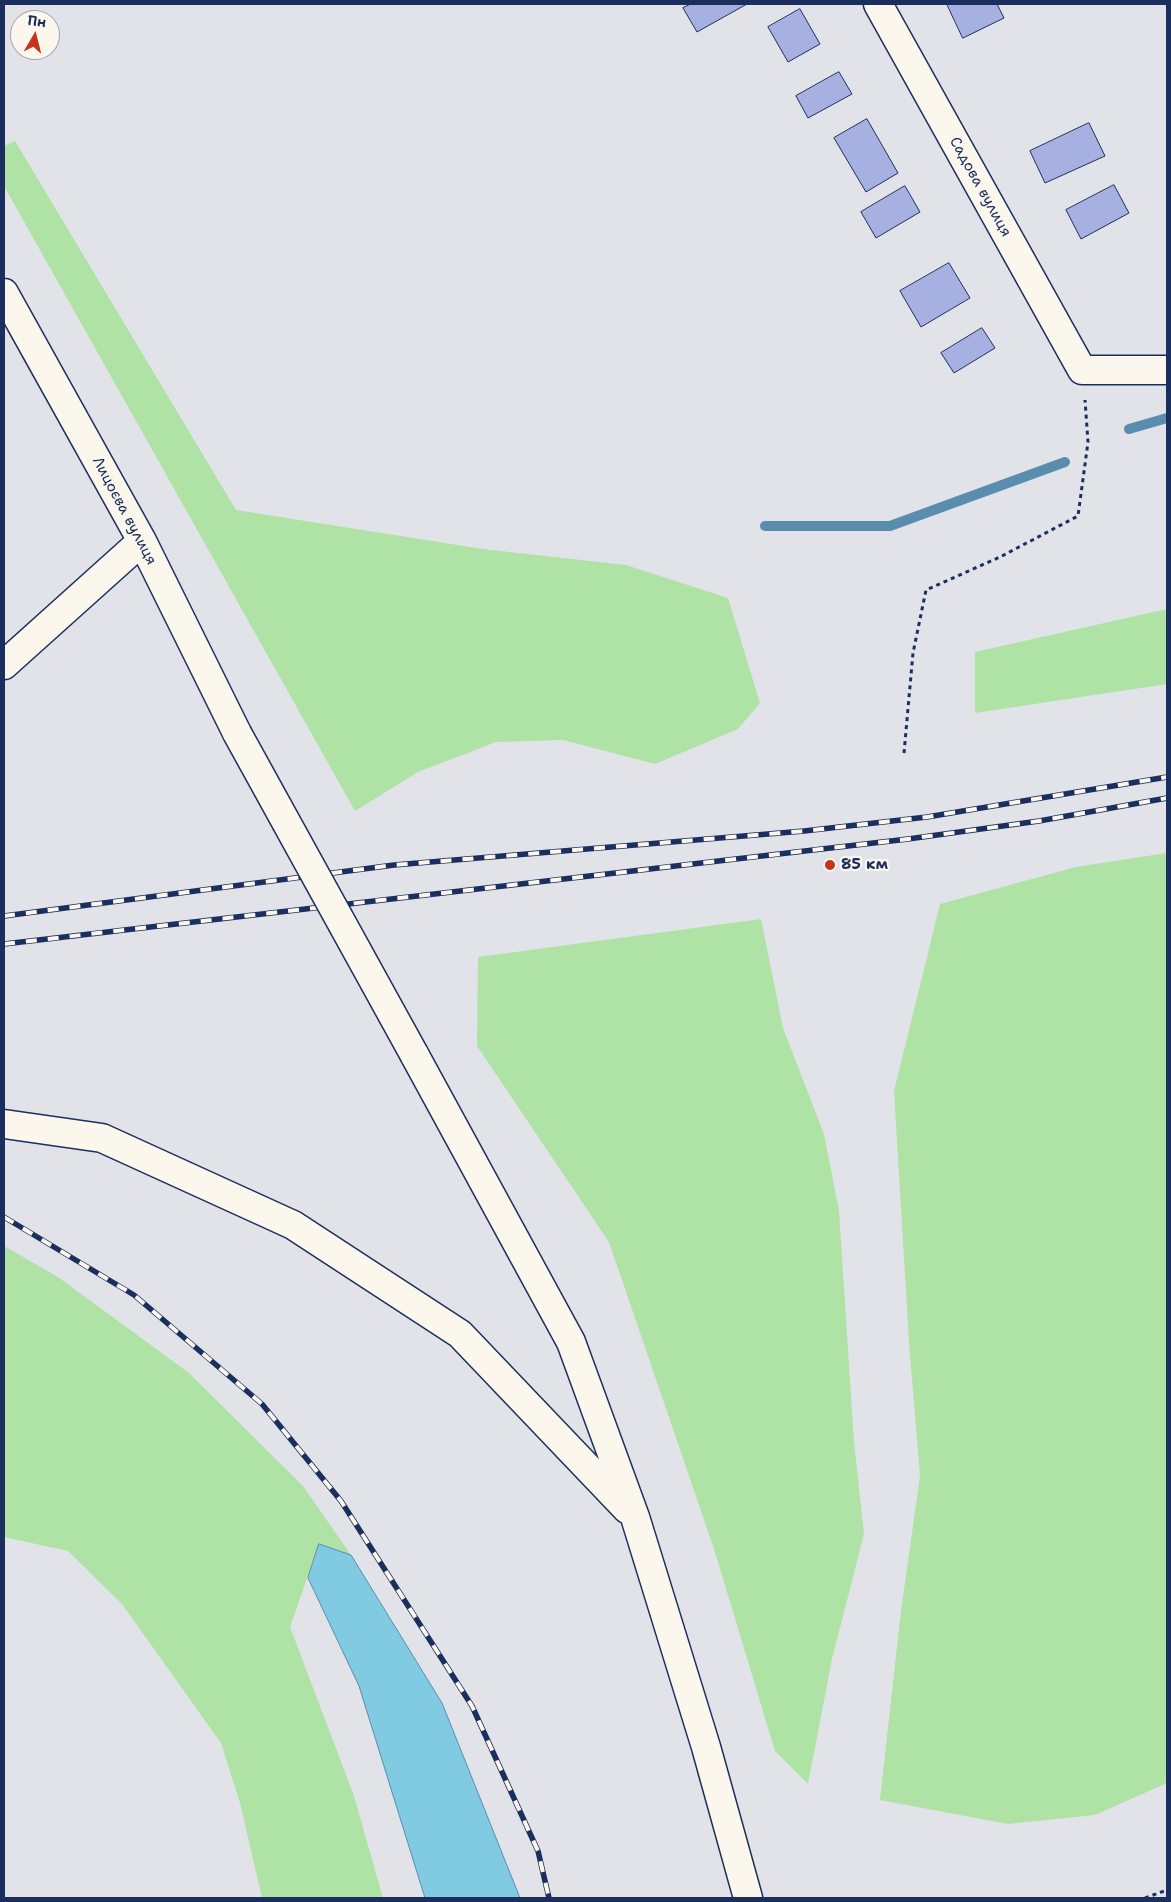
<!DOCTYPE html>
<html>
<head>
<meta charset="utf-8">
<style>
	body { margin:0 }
	#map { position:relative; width:1171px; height:1902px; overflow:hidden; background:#e2e2e9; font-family:"Shantell Sans",sans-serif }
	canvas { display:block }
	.frame { position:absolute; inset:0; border:5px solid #1b2f5e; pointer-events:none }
	.north { position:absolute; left:10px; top:10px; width:50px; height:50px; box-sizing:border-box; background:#fbf7ec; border:1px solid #a1a7b3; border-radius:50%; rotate:8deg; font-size:14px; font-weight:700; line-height:20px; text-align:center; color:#1b2f5e }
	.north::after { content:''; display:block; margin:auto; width:18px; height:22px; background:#c8321e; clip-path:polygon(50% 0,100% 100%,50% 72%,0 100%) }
</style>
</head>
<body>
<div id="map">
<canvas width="1171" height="1902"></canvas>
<div class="frame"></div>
<div class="north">Пн</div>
</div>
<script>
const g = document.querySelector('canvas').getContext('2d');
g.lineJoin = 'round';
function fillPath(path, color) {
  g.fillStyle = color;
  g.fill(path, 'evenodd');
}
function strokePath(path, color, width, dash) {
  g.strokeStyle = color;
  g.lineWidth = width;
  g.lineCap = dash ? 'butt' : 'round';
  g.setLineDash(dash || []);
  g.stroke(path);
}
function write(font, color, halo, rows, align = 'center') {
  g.font = font + ' "Shantell Sans",sans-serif';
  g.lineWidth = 4.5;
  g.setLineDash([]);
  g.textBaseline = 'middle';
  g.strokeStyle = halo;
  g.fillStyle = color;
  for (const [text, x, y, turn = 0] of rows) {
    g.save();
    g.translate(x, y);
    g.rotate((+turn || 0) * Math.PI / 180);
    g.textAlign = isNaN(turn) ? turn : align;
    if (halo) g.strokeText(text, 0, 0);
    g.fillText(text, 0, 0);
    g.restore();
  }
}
fillPath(new Path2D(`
	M15,141l221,369 247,39 143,16 102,33 32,105 -22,26 -83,35 -92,-24 -67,2 -78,30 -63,39 -351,-625v-40z
	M1167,609v75l-192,29v-61z
	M1167,853v930l-72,32 -87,9 -128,-24 21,-189 19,-135 -11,-134 -15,-251 46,-187 136,-37z
	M761,919l22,109 41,106 15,77 15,231 10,92 -32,125 -24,125 -33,-33 -61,-202 -105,-307 -132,-196 1,-89z
	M4,1246l54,31 131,96 114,113 48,69 -32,-11 -29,83 64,169 29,102h-121l-22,-95 -19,-60 -99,-139 -54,-53 -64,-14z`), '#aee3a5');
const water = new Path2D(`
	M319,1544l32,11 91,148 78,195h-95l-66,-212 -51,-108z`);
fillPath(water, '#80cbe1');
strokePath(water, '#588dad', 1);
strokePath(new Path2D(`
	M1129,429l38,-11
	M765,526h125l175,-64`), '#588dad', 10);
const building = new Path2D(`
	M691,4h56l-50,28 -14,-24z
	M947,4h50l7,14 -41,20z
	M800,9l20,35 -32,18 -20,-35z
	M839,72l13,22 -44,24 -12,-22z
	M867,119l31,54 -32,19 -32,-54z
	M1089,123l16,33 -60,27 -15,-32z
	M1114,185l15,28 -48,26 -15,-29z
	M905,186l15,26 -44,26 -15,-26z
	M949,263l21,35 -49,29 -21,-36z
	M982,328l13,20 -41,25 -13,-20z`);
fillPath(building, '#a6b1e1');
strokePath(building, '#1b2f5e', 1);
const minor = new Path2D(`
	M878,4l204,366h85
	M4,293l138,248 95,192
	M4,665l138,-124
	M414,1054l157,288 64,175 71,230 42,151
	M4,1124l98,14 191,87 167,109 167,175`);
strokePath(minor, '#1b2f5e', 31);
strokePath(new Path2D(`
	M904,753l9,-100 13,-63 74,-33 78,-41 10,-74 -3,-42
	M1145,1898l22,-8`), '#1b2f5e', 3, [4, 4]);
strokePath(minor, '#fbf7ec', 28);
const rail = new Path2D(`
	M4,916l390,-51 410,-34 123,-14 240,-40
	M4,944l904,-105 131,-18 128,-23
	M4,1217l130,78 128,109 79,97 131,205 66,145 11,47`);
strokePath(rail, '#1b2f5e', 5.5);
strokePath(rail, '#fbf7ec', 4, [11]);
const minorBridge = new Path2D(`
	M237,733l177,321`);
strokePath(minorBridge, '#1b2f5e', 31, []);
strokePath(minorBridge, '#fbf7ec', 28);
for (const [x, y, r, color] of [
	[830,865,6,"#c8321e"]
]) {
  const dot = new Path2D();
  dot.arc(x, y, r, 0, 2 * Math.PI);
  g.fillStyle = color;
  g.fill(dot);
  strokePath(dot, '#fbf7ec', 2);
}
write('15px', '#1b2f5e', '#fbf7ec', [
	["Садова вулиця",980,187,61],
	["Лицоєва вулиця",124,511,62]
]);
write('bold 15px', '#1b2f5e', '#fbf7ec', [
	["85 км",841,865]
], 'left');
</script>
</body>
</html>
